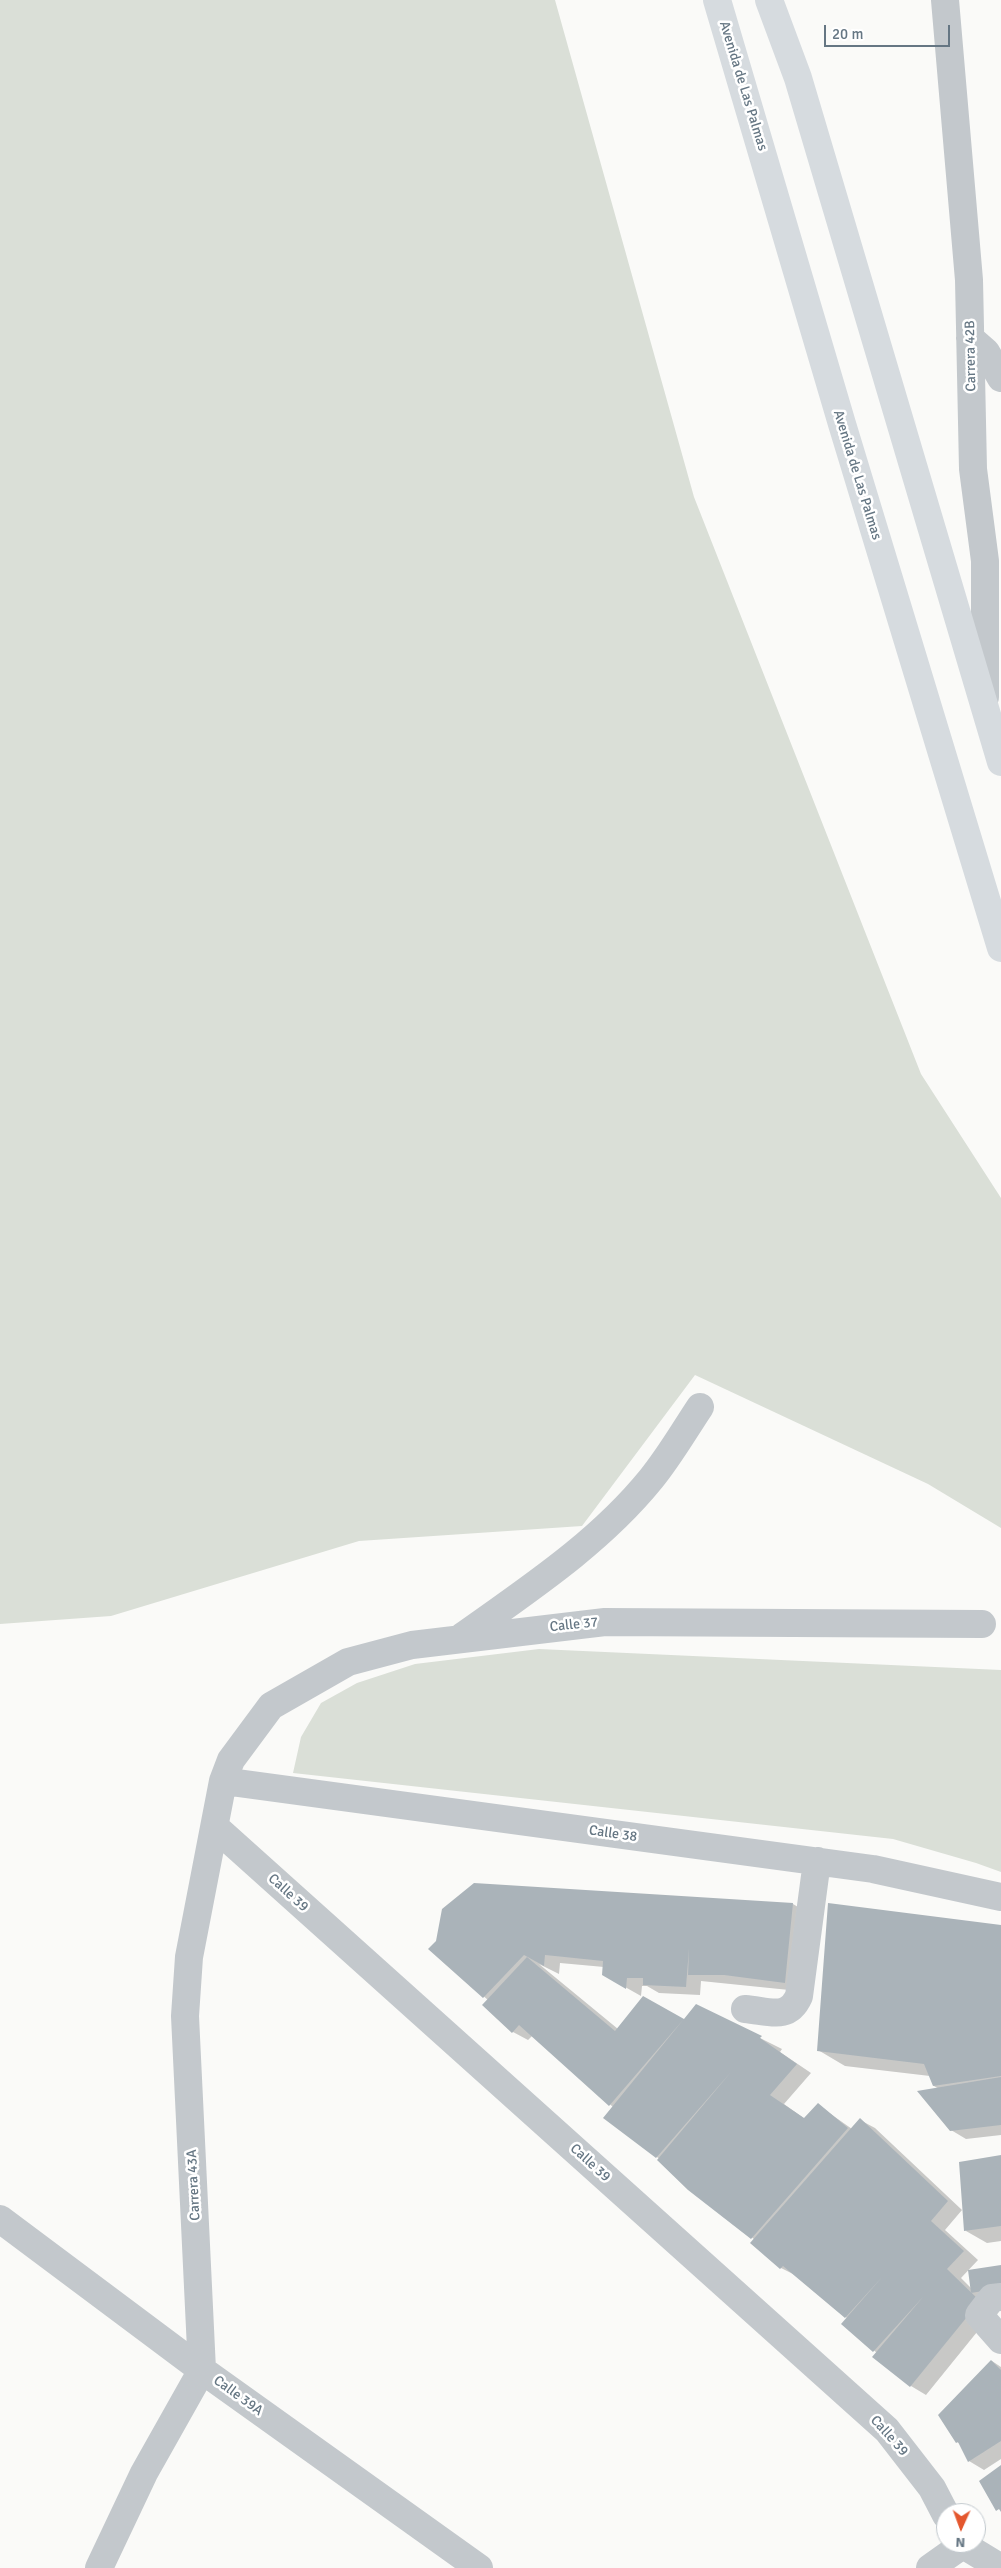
<!DOCTYPE html>
<html>
<head>
<meta charset="utf-8">
<style>
	body { margin:0 }
	#map { position:relative; width:1001px; height:2568px; overflow:hidden; background:#fafaf8; font-family:Signika,sans-serif }
	canvas { display:block }
	.north { position:absolute; left:936px; top:2503px; width:50px; height:50px; box-sizing:border-box; background:#fff; border:1px solid #c1c8cd; border-radius:50%; rotate:182deg; font-size:14px; font-weight:700; line-height:20px; text-align:center; color:#657683 }
	.north::after { content:''; display:block; margin:auto; width:18px; height:22px; background:#e4572e; clip-path:polygon(50% 0,100% 100%,50% 72%,0 100%) }
	.scale { position:absolute; left:824px; top:25px; width:126px; height:22px; box-sizing:border-box; border:2px solid #657683; border-top:0; padding-left:6px; font-size:15px; line-height:18px; white-space:nowrap; color:#657683; -webkit-text-stroke:4px #fff; paint-order:stroke }
</style>
</head>
<body>
<div id="map">
<canvas width="1001" height="2568"></canvas>
<div class="north">N</div>
<div class="scale">20 m</div>
</div>
<script>
const g = document.querySelector('canvas').getContext('2d');
g.lineJoin = 'round';
function fillPath(path, color) {
  g.fillStyle = color;
  g.fill(path, 'evenodd');
}
function strokePath(path, color, width, dash) {
  g.strokeStyle = color;
  g.lineWidth = width;
  g.lineCap = dash ? 'butt' : 'round';
  g.setLineDash(dash || []);
  g.stroke(path);
}
function write(font, color, halo, rows, align = 'center') {
  g.font = font + ' Signika,sans-serif';
  g.lineWidth = 5;
  g.setLineDash([]);
  g.textBaseline = 'middle';
  g.strokeStyle = halo;
  g.fillStyle = color;
  for (const [text, x, y, turn = 0] of rows) {
    g.save();
    g.translate(x, y);
    g.rotate((+turn || 0) * Math.PI / 180);
    g.textAlign = isNaN(turn) ? turn : align;
    if (halo) g.strokeText(text, 0, 0);
    g.fillText(text, 0, 0);
    g.restore();
  }
}
fillPath(new Path2D(`
	M0,0h555l139,497 227,577 80,124v330l-73,-44 -233,-109 -113,151 -223,15 -248,75 -111,8z
	M539,1649l462,21v202l-25,-9 -83,-24 -600,-66 8,-36 20,-34 36,-20 58,-19z`), '#dadfd7');
fillPath(new Path2D(`
	M793,1904l15,9 -9,78 -98,-10 -1,14 -41,-2 -12,-7h-5l-1,10 -23,-13 -14,-16 -44,-4 -1,11 -20,-10 79,65 25,-31 41,22 12,-14 86,43 -2,3 31,21 -27,31 21,15 13,-14 34,24 8,-9 15,8 87,82 -17,20 33,30 -17,18 11,11 29,-23 -7,45 -68,84 -15,-9 -37,-29 3,-4 -34,-29 4,-6 -50,-42 -16,-8 -29,-25 3,-3 -98,-83 -44,-50 -80,-72 -5,5 -15,-8 -25,-32 -59,-51z
	M1001,1926v209l-35,4 -15,-9 -12,-41 -5,-3 -4,-10 -85,-10 -27,-16z
	M1001,2156v85l-14,2 -21,-12z
	M992,2361l9,6v92l-17,11 -15,-9 -8,-17 -4,-2z`), '#0003');
fillPath(new Path2D(`
	M474,1883l319,20 -8,80 -61,-8h-36l1,-26 -3,38 -43,-2v-7h-16l-1,11 -24,-14 1,-14 -58,-6 -1,11 -20,-11 -41,43 -55,-49 8,-8 6,-32z
	M828,1903l173,22v151l-68,10 -9,-22 -107,-13z
	M527,1957l88,74 28,-35 41,23 12,-15 66,32 -2,2 37,26 -27,31 34,23 14,-15 30,25 -97,111 -63,-49 -31,-30 74,-88 -75,86 -53,-40 80,-98 -74,86 -90,-81 -7,8 -30,-28z
	M1001,2077v48l-51,6 -33,-40z
	M860,2118l88,83 -17,20 33,30 -17,18 33,32 -70,86 -38,-30 51,-60 -50,55 -32,-28 42,-48 -38,42 -62,-52 -3,3 -30,-26z
	M1001,2155v71l-37,5 -5,-69z
	M1001,2265v23l-30,5 -3,-23z
	M991,2360l10,10v71l-33,21 -10,-20 -2,1 -18,-28z
	M1001,2465v47l-2,-3 -3,2 -17,-30z`), '#aab3b9');
strokePath(new Path2D(`
	M945,0l24,280 4,189 12,92v136
	M970,338l16,14 15,26
	M463,1636c66,-47 136,-93 188,-157 18,-22 33,-48 49,-72
	M223,1781l650,88 128,28
	M215,1827l672,603 45,58 14,27
	M745,2009c24,2 43,12 54,-13l18,-135
	M0,2219l202,151 277,198
	M1001,2297l-9,1 -13,17 22,25
	M960,2543l41,25
	M99,2568l45,-95 58,-103 -17,-354 4,-59 34,-176 8,-21 40,-54 77,-44 64,-17 193,-23 377,2
	M930,2568l31,-22`), '#c3c8cc', 28);
strokePath(new Path2D(`
	M717,0l125,424 159,524
	M769,0l29,78 203,684`), '#d6dbdf', 28);
write('14px', '#657683', '#fff', [
	["Avenida de Las Palmas",743,86,73],
	["Carrera 42B",971,356,-91],
	["Avenida de Las Palmas",857,475,73],
	["Calle 37",574,1625,-6],
	["Calle 38",613,1834,8],
	["Calle 39",288,1893,42],
	["Calle 39",590,2163,42],
	["Carrera 43A",194,2185,-93],
	["Calle 39A",238,2396,36],
	["Calle 39",889,2436,48]
]);
</script>
</body>
</html>
